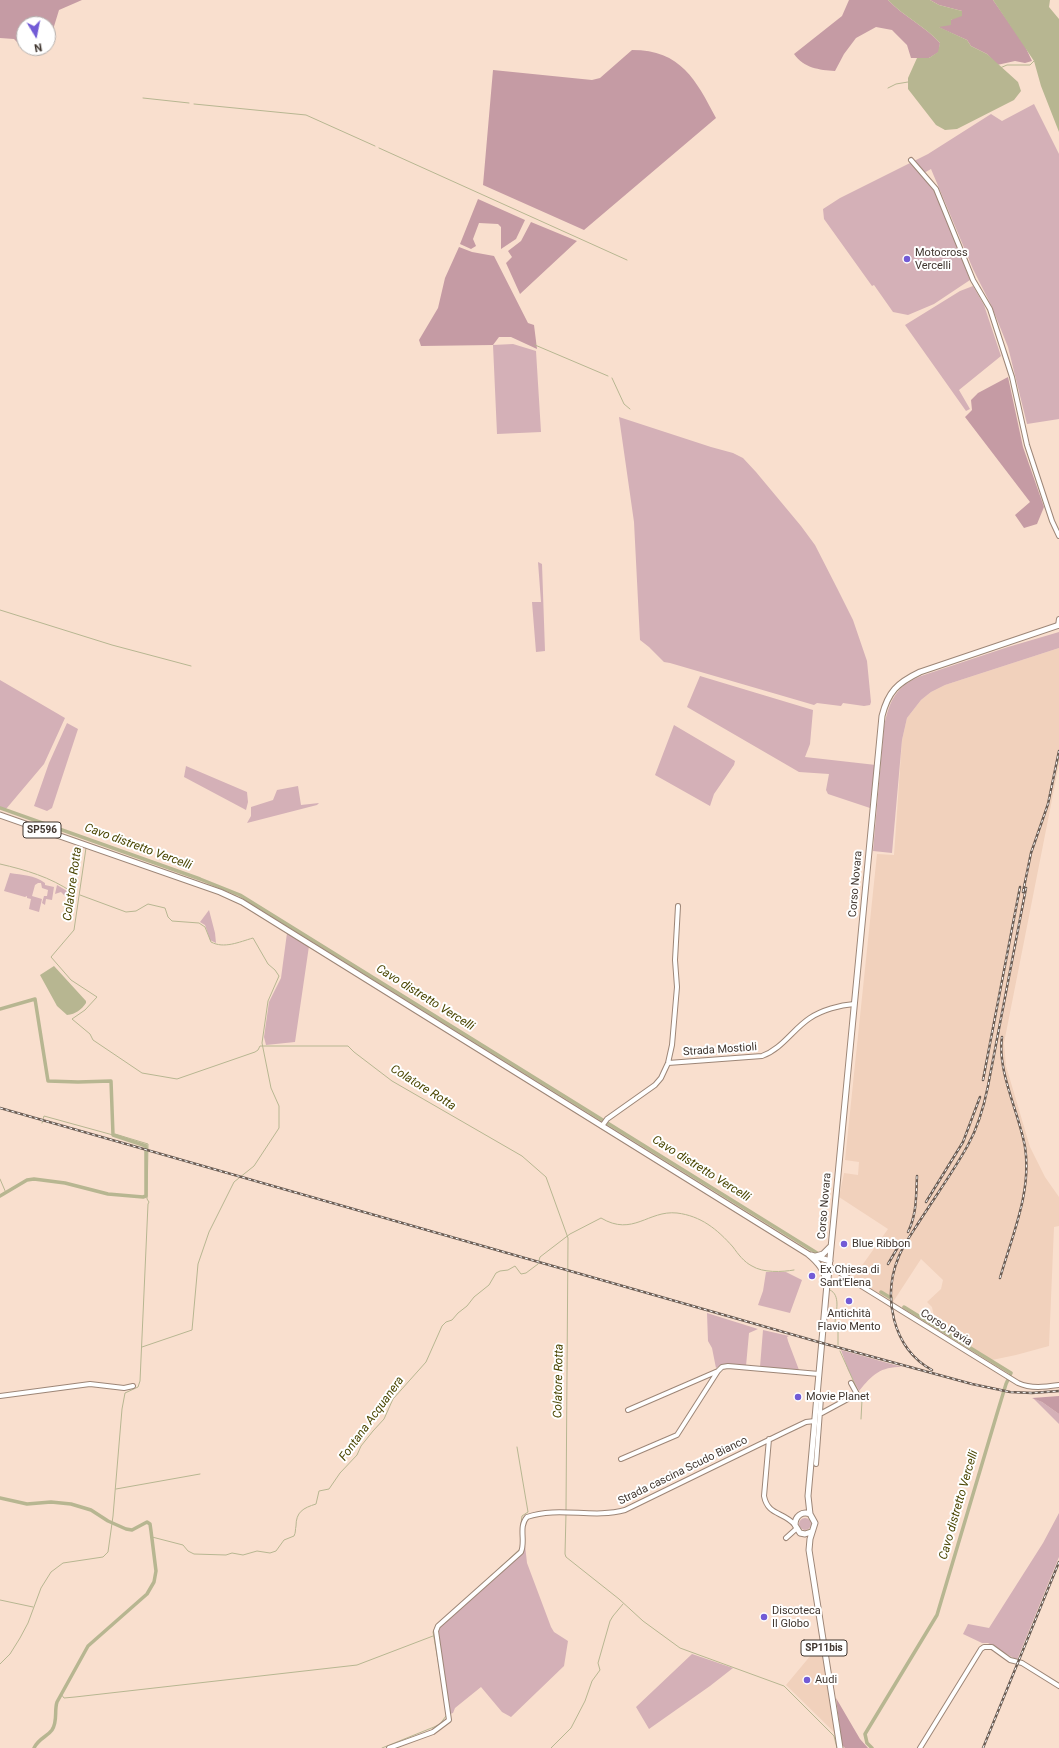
<!DOCTYPE html>
<html>
<head>
<meta charset="utf-8">
<style>
	body { margin:0 }
	#map { position:relative; width:1059px; height:1748px; overflow:hidden; background:#f9dfce; font-family:Roboto,sans-serif }
	canvas { display:block }
	.north { position:absolute; left:16px; top:16px; width:40px; height:40px; box-sizing:border-box; background:#fff; border:1px solid #b3afac; border-radius:50%; rotate:170deg; font-size:11px; font-weight:700; line-height:16px; text-align:center; color:#40362f }
	.north::after { content:''; display:block; margin:auto; width:14px; height:18px; background:#725bd6; clip-path:polygon(50% 0,100% 100%,50% 72%,0 100%) }
</style>
</head>
<body>
<div id="map">
<canvas width="1059" height="1748"></canvas>
<div class="north">N</div>
</div>
<script>
const g = document.querySelector('canvas').getContext('2d');
g.lineJoin = 'round';
function fillPath(path, color) {
  g.fillStyle = color;
  g.fill(path, 'evenodd');
}
function strokePath(path, color, width, dash) {
  g.strokeStyle = color;
  g.lineWidth = width;
  g.lineCap = dash ? 'butt' : 'round';
  g.setLineDash(dash || []);
  g.stroke(path);
}
function write(font, color, halo, rows, align = 'center') {
  g.font = font + ' Roboto,sans-serif';
  g.lineWidth = 4;
  g.setLineDash([]);
  g.textBaseline = 'middle';
  g.strokeStyle = halo;
  g.fillStyle = color;
  for (const [text, x, y, turn = 0] of rows) {
    g.save();
    g.translate(x, y);
    g.rotate((+turn || 0) * Math.PI / 180);
    g.textAlign = isNaN(turn) ? turn : align;
    if (halo) g.strokeText(text, 0, 0);
    g.fillText(text, 0, 0);
    g.restore();
  }
}
fillPath(new Path2D(`
	M1059,648v116l-55,279 2,23 24,81 15,30 14,20v29l-5,1 -5,119 -33,9 -24,5 -59,-36 2,-2 -3,-15 -5,-5 14,-13 2,-9 -22,-21 -28,43 -40,-24 35,-49 -49,-32 5,-24 14,2 1,-13 -14,-2 32,-306 17,1 8,-115 5,-22 14,-18 10,-8 14,-7z
	M821,1643l15,91 -50,-49z`), '#f1d1bc');
fillPath(new Path2D(`
	M1034,104l25,50v265l-32,5 -19,-77 -16,-40 -19,-38 -42,-100 -9,5 12,16 6,14 30,76 -36,24 -26,11 -15,-3 -19,-27 -2,1 -48,-67 -1,-10 17,-11 88,-44 63,-40 11,7z
	M973,286l11,19 17,51 -42,34 11,19 -4,2 -61,-86 55,-34z
	M513,344l23,7 5,81 -44,2 -4,-89z
	M619,417l92,30 22,6 10,5 13,14 45,54 14,19 22,43 16,32 14,41 4,41 -1,3 -6,1 -21,-3 -2,3 -24,-3 -3,2 -144,-42 -6,-1 -15,-15 -9,-7 -6,-118z
	M538,562l4,2 3,87 -9,1 -4,-50h9z
	M1059,632v16l-114,37 -14,7 -10,8 -14,18 -5,22 -10,113 -19,-2 11,-124c5,-26 12,-41 37,-51l87,-29z
	M700,676l113,34 -3,34 -5,13 71,8 -6,43 -42,-14 -2,-4 3,-16 -30,-2 -112,-65z
	M0,680l65,38 -21,46 -38,45 -6,-2z
	M67,723l11,6 -26,79 -5,3 -13,-5 15,-43z
	M674,725l61,36 -1,4 -20,29 -4,12 -55,-31z
	M186,766l61,26 1,10 -2,8 -62,-33z
	M298,786l3,19 18,-2 -2,2 -70,18 4,-7v-9l22,-7 4,-10z
	M10,873c12,2 24,2 35,10v2l9,2 -2,13 -6,-1 -1,6 -3,-2 2,-7h3l1,-6 -6,-2 -1,-5h-3l-3,2 -3,11 10,3 -3,13 -10,-3 2,-10 -4,-1v-2l-2,1 -21,-6z
	M57,885l15,9 -1,2 -5,1 -5,-5 -6,2z
	M209,910l6,23 1,10 -6,-3 -5,-15 -5,-3z
	M287,933l22,13 -14,96 -29,3 -2,-8 5,-35 12,-24z
	M766,1272h20l16,8 -12,33 -32,-8 5,-14z
	M707,1313l51,16 -9,4 -3,33 -22,-2 -8,4 -4,-20 -4,-7z
	M763,1330l26,6 -2,1 1,4 11,29 -39,-3z
	M841,1350l61,17c-22,0 -29,7 -43,24l-11,-21z
	M1033,1398l9,4 17,12v10z
	M1059,1513v44l-42,103 -29,-17h-6l-19,-9 5,-10 21,4 54,-85z
	M799 1524a6 6 0 1 1 12 0a6 6 0 1 1-12 0Z
	M525,1545l2,18 24,64 3,5 14,9 -4,25 -53,51 -9,-5 -21,-25 -26,21 -2,5 -3,1 -13,-82 1,-3 82,-74z
	M692,1654l41,14 -23,18 -61,43 -13,-22z`), '#d4b0b7');
fillPath(new Path2D(`
	M0,0h82l-23,10 -7,23h-4v-9h-24v23l-1,1 -9,-9 -14,-1z
	M849,0h39c16,17 37,26 52,43l-1,9 -10,6h-18l-4,-13 -15,-15 -16,-3 -20,11 -12,16 -9,17c-16,-1 -31,-3 -41,-17l48,-38z
	M930,0h63l31,44 8,17 -7,2 -10,-2 -18,4 -10,-11 -16,-8 -4,-6 -29,-13 13,-7 11,-9 -23,-6z
	M632,50c49,0 64,30 84,68l-132,112 -101,-45 10,-115 99,10 8,-2z
	M478,199l47,21 -9,19 -15,10v-22l-3,-3 -19,-1 -6,16 3,7 -5,3 -11,-5z
	M531,222l46,19 -57,53 -14,-31 6,-6 -4,-6 13,-10z
	M459,247l13,5 22,4 34,67 6,2 3,24 -26,-12h-12l-6,8 -72,1 -2,-6 19,-32 7,-30z
	M1008,377l15,70 21,60 -7,17 -13,4 -9,-13 15,-13 -65,-85 7,-7 -1,-10 7,-7z
	M1059,1396v18l-17,-12 -10,-4z
	M836,1698l24,41 8,9h-23l-3,-3z`), '#c59ba4');
fillPath(new Path2D(`
	M888,0h42l9,5 23,6v5l-11,4v5l-12,2 28,13 4,6 16,8 31,28 3,9 -7,9 -57,29 -12,1 -9,-5 -28,-36v-11l9,-20h12l9,-6 2,-9c-15,-17 -36,-26 -52,-43z
	M993,0h57l-1,7 10,12v113l-18,-46 -7,-25z
	M54,966l32,35v2c-5,7 -10,11 -19,12l-10,-9 -17,-31z`), '#b7b691');
strokePath(new Path2D(`
	M1000,68l7,-3h23l4,-4
	M888,88l8,-4 12,-2
	M143,98l46,5
	M194,104l112,11 69,31
	M379,148l248,112
	M535,345l73,31
	M612,378l12,26 6,5
	M0,610l112,35 79,21
	M86,848l-12,82 -23,27 20,23 26,17 -12,13 -13,9 18,15 3,6 49,33 35,6 78,-27 3,-2 2,-4h88l6,6 38,29 130,75 24,21 22,61 -2,273
	M0,864c26,6 50,13 72,28
	M80,895l46,17 10,-1 12,-7 17,4 3,9 4,4 27,2 6,4 6,15c13,7 28,0 42,-4l15,26 7,6 4,6 -11,25 -6,42 9,45 8,18v22l-25,38 -20,16 -25,50 -11,32 -6,66 -50,17
	M42,1123l2,-7 69,19
	M0,1179l6,14
	M830,1290c11,5 6,22 5,32l3,4v19
	M840,1351l22,49 -1,19
	M517,1447l11,65 -6,4 -1,8
	M116,1489l84,-15
	M566,1514l-1,40 1,3 53,42 24,22 37,27 104,38 50,50 3,12
	M152,1537l31,8 5,6 6,3 32,1 6,-2 11,2 14,-4 13,2 6,-2 8,-11 10,-4c2,-4 1,-6 2,-10 0,-14 7,-18 20,-22l3,-13 10,-2 11,-16 17,-18 4,-9 12,-15 11,-12 9,-20 33,-37 16,-36 4,-4 6,-2 6,-7 9,-7 7,-9 15,-12 7,-12 4,-2 8,-1 7,-4 6,8 5,-1 12,-9 2,-7 30,-23 31,-16c32,19 47,-8 76,-5 24,3 40,16 56,34 5,7 11,15 19,19 11,7 30,6 42,4
	M468,1597l52,-48
	M0,1600l33,7
	M0,1664l10,-10 10,-16 8,-15 13,-35 10,-16 12,-9 40,-6 5,-5 5,-36 9,-107 3,-16 13,-6 2,-6 8,-177 1,-2 -2,-3 1,-55 -33,-10
	M442,1683l-9,-51 3,-7 8,-7
	M61,1694l3,4 11,-1 282,-32 76,-29
	M382,1748l52,-21 6,-3 6,-8
	M551,1748l20,-20 14,-27 7,-20 8,-11 -2,-7 12,-42 3,-5 10,-12`), '#b7b691', 1);
strokePath(new Path2D(`
	M0,808l200,71 40,16 577,358
	M0,1009l35,-10 13,82 30,1 33,-1 2,54 33,11v50l-3,1 -35,-3 -43,-11 -31,-4 -7,1 -27,16
	M881,1292l10,6
	M0,1498l27,6 24,-2 20,2 20,6 17,11 18,8 6,1 15,-8 3,2 1,7 5,40 -2,11 -7,12 -59,52 -31,56c-3,9 1,19 -5,28 -5,7 -13,8 -18,18
	M872,1748l-5,-5 -2,-9 72,-119 59,-198 10,-33 5,-11 -107,-66`), '#b7b691', 3.5);
const minor = new Path2D(`
	M911,160l25,29 37,91 17,29 22,68 15,68 25,76 7,15
	M1058,626l1,-7
	M668,1063l94,-7c20,-7 31,-27 48,-38 12,-8 30,-13 44,-14
	M602,1126l5,-7 48,-34 6,-7 7,-15 4,-18 5,-58 -2,-27 3,-54
	M829,1266l189,117c13,6 27,4 41,2
	M0,1396l90,-12 34,4 9,-2
	M628,1410l90,-39
	M820,1414l37,-20 -6,-11
	M769,1439l-5,57c4,20 19,15 31,29
	M621,1459l56,-24 41,-64 4,-4 6,-1 91,8
	M816,1464l5,-66
	M786,1538l10,-9
	M389,1748l44,-16 16,-12 -13,-89 2,-5 83,-74c5,-11 -3,-25 6,-35 32,-11 66,2 98,-7l160,-78 21,-10 9,-1
	M920,1748l61,-99 3,-2h8l18,13 12,3 37,23`);
const major = new Path2D(`
	M0,815l220,77 22,10 566,352c11,9 16,16 19,30l-19,212 2,18 5,9 -5,16 -1,11 31,198
	M811,1255l19,6
	M816,1256l7,-2 7,-7
	M828,1279l54,-563c6,-24 15,-33 38,-44l139,-47
	M810,1514c-8,-3 -15,2 -15,11l5,8 5,1 6,-2`);
strokePath(minor, '#9d8677', 6);
strokePath(major, '#9d8677', 7);
strokePath(minor, '#fff', 4);
strokePath(major, '#fff', 5);
const rail = new Path2D(`
	M1023,892l8,-39 17,-49 11,-53
	M983,1080l37,-193
	M0,1108l822,235 150,41 38,8 22,1 27,-2
	M926,1202l37,-60 17,-45
	M908,1232c9,-18 8,-37 9,-56
	M888,1264l10,-17
	M1000,1278c12,-42 32,-87 25,-131 -6,-35 -28,-75 -23,-110
	M932,1370c-40,-22 -50,-74 -33,-114 5,-12 13,-23 20,-34 16,-25 34,-50 49,-77 10,-18 16,-39 20,-59l38,-198
	M983,1748l76,-186`);
strokePath(rail, '#6b5d54', 2.5);
strokePath(rail, '#fff', 1, [3]);
for (const [x, y, r, color] of [
	[907,259,4,"#725bd6"],
	[844,1244,4,"#725bd6"],
	[812,1276,4,"#725bd6"],
	[849,1301,4,"#725bd6"],
	[798,1397,4,"#725bd6"],
	[764,1617,4,"#725bd6"],
	[807,1680,4,"#725bd6"]
]) {
  const dot = new Path2D();
  dot.arc(x, y, r, 0, 2 * Math.PI);
  g.fillStyle = color;
  g.fill(dot);
  strokePath(dot, '#fff', 1.5);
}
for (const [x, y, w] of [
	[42,830,38],
	[824,1648,46]
]) {
  const box = new Path2D();
  box.roundRect(x - w / 2, y - 8, w, 16, 3);
  g.fillStyle = '#fff';
  g.fill(box);
  strokePath(box, '#40362f', 1);
}
write('bold 10px', '#40362f', null, [
	["SP596",42,830],
	["SP11bis",824,1648]
]);
write('11px', '#40362f', '#fff', [
	["Motocross",915,253],
	["Vercelli",915,266],
	["Blue Ribbon",852,1244],
	["Ex Chiesa di",820,1270],
	["Sant'Elena",820,1283],
	["Antichità",849,1314,"center"],
	["Flavio Mento",849,1327,"center"],
	["Movie Planet",806,1397],
	["Discoteca",772,1611],
	["Il Globo",772,1624],
	["Audi",815,1680]
], 'left');
write('11px', '#40362f', '#fff', [
	["Corso Novara",856,884,-85],
	["Strada Mostioli",720,1050,-4],
	["Corso Novara",825,1206,-85],
	["Corso Pavia",946,1328,32],
	["Strada cascina Scudo Bianco",683,1471,-26]
]);
write('italic 12px', '#4a4602', '#fff', [
	["Cavo distretto Vercelli",138,847,20],
	["Colatore Rotta",73,884,-82],
	["Cavo distretto Vercelli",425,998,32],
	["Colatore Rotta",423,1088,32],
	["Cavo distretto Vercelli",701,1169,32],
	["Colatore Rotta",559,1381,-89],
	["Fontana Acquanera",372,1419,-54],
	["Cavo distretto Vercelli",959,1505,-74]
]);
</script>
</body>
</html>
